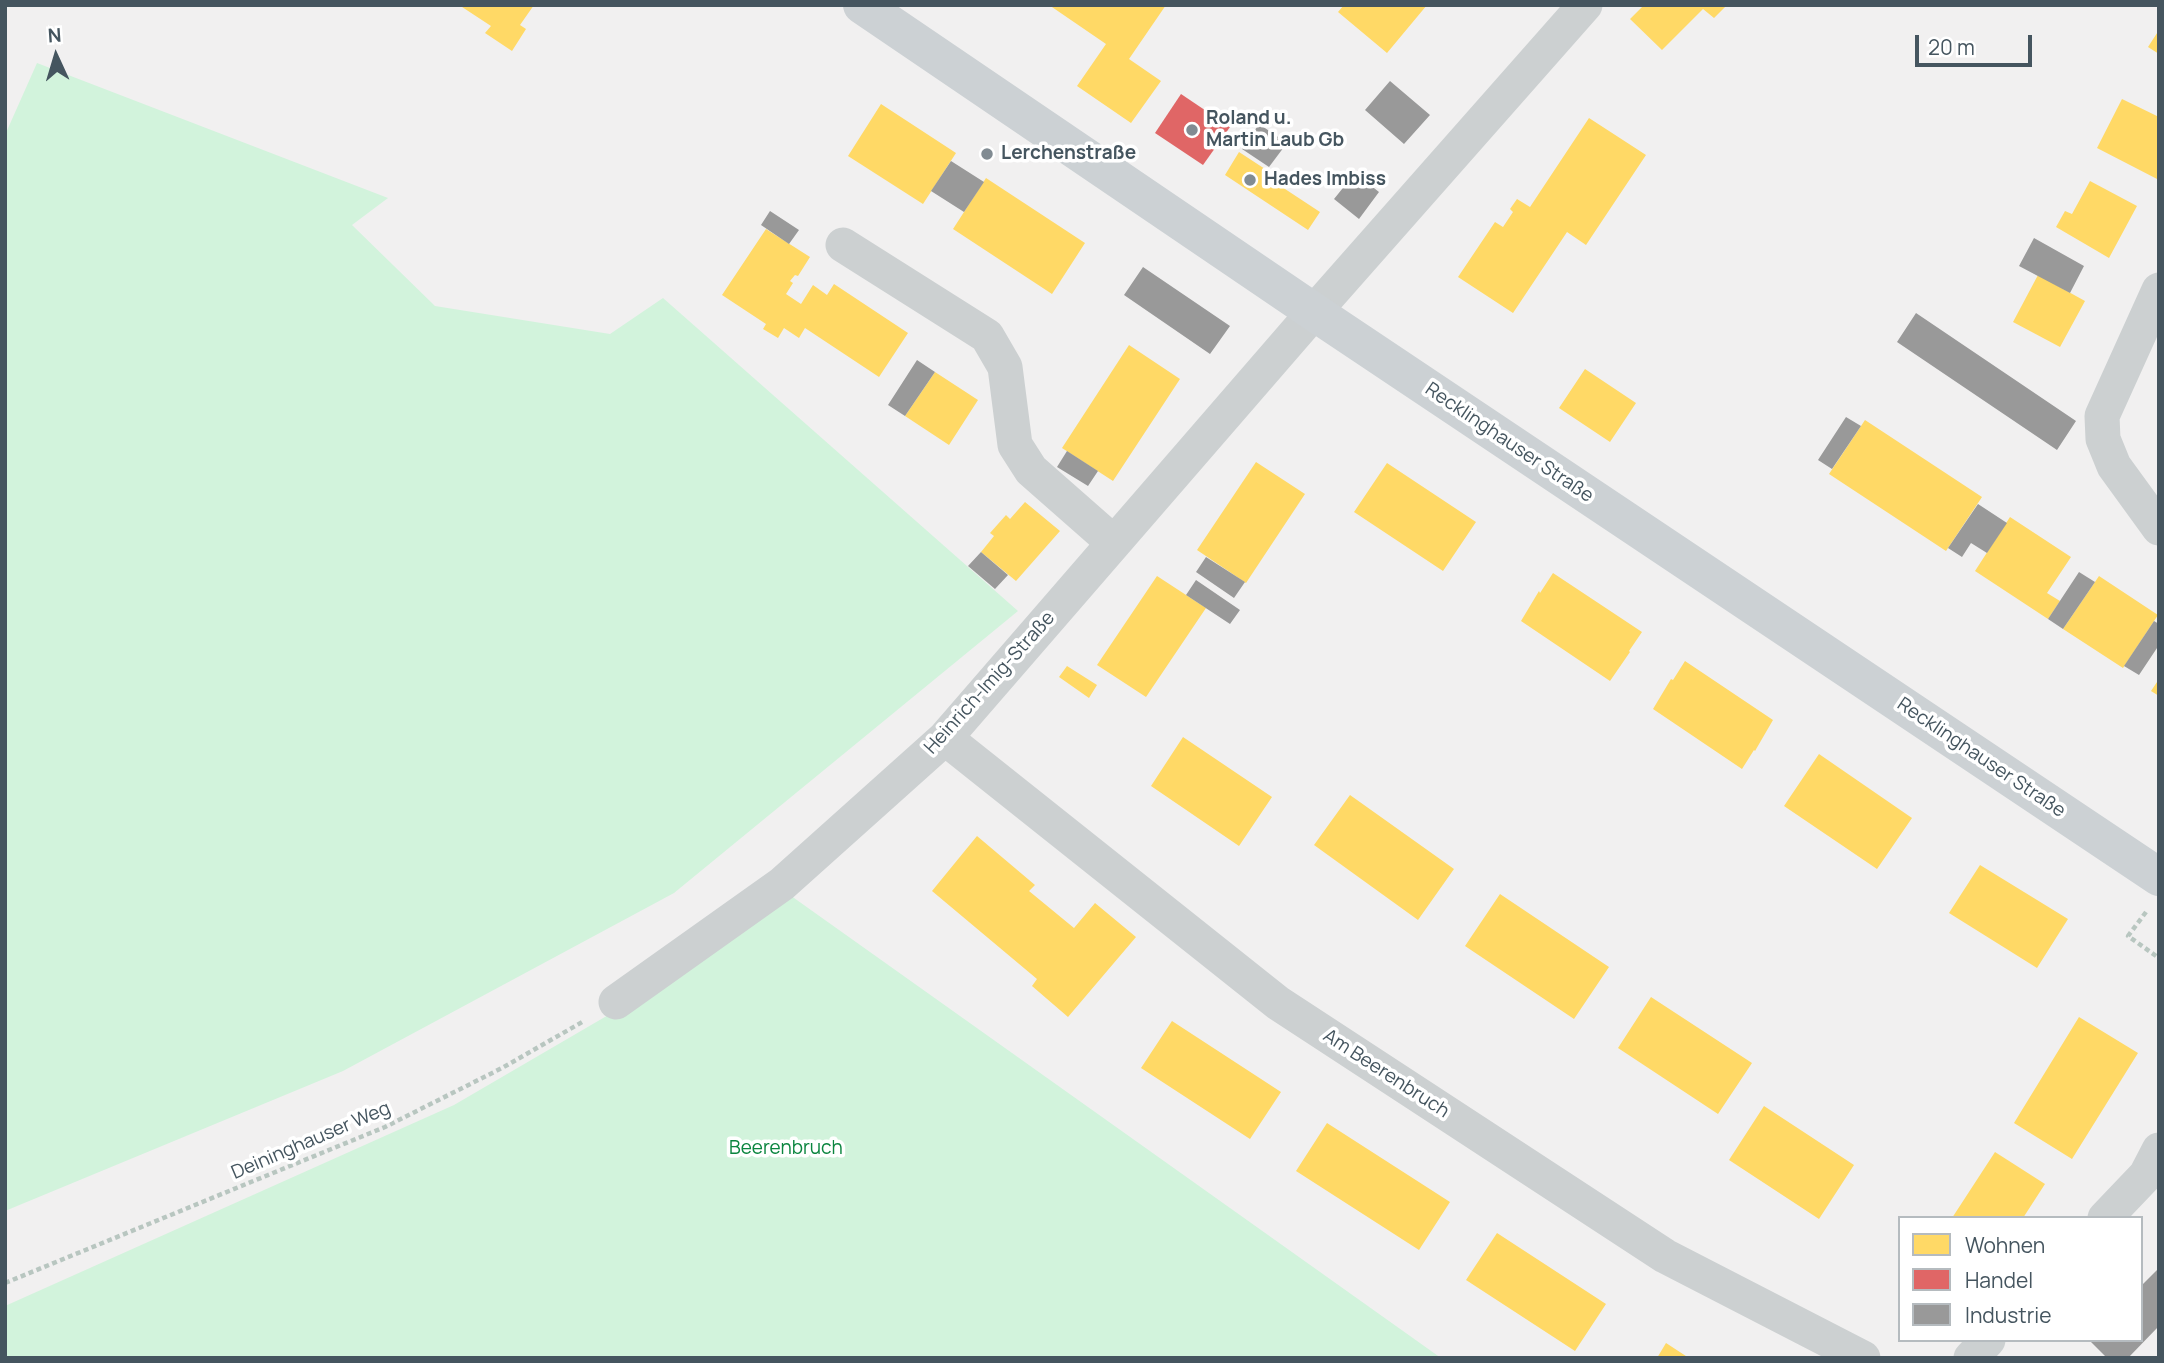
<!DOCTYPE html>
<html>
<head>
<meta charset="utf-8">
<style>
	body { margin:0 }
	#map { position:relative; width:2164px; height:1363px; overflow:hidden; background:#f1f0f0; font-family:Manrope,sans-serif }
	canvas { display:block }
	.frame { position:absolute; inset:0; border:7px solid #45555f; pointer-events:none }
	.legend { position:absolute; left:1898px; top:1216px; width:245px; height:126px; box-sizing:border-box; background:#fff; border:2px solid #b5bbbf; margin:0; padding:9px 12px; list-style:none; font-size:21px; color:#45555f }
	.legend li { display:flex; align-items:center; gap:14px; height:35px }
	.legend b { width:35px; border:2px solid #b5bbbf }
	.north { position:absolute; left:21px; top:21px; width:70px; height:70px; -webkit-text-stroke:5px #fff; paint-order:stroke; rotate:356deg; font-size:19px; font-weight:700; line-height:28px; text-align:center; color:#45555f }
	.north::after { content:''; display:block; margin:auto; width:24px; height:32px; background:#45555f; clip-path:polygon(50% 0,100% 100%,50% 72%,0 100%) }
	.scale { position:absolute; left:1915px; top:35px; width:117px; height:32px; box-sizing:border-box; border:4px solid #45555f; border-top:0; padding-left:9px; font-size:21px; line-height:24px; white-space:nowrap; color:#45555f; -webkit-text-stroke:5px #fff; paint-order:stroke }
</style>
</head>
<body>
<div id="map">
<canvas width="2164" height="1363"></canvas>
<div class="frame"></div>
<ul class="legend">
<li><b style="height:19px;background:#ffd966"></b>Wohnen</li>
<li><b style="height:19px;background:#e06666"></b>Handel</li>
<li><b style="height:19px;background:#999"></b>Industrie</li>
</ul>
<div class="north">N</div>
<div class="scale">20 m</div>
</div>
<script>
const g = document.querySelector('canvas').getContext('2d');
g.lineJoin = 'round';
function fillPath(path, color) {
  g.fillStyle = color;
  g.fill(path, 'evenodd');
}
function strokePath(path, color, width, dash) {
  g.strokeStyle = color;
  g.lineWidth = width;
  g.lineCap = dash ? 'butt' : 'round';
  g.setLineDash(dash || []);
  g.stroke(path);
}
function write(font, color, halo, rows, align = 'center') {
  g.font = font + ' Manrope,sans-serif';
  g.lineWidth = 7;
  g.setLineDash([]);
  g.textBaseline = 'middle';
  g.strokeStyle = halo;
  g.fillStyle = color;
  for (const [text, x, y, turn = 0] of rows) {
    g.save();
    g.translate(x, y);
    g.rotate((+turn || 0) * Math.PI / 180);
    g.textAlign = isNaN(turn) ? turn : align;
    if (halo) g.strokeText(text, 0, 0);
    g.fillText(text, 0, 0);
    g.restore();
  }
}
fillPath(new Path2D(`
	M37,63l351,135 -36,27 83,81 175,28 53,-36 355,313 -344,282 -331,178 -338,140v-1076z
	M787,893l654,465h-1436v-52l449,-201 168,-98z`), '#d2f3dc');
fillPath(new Path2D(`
	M459,5h75l-14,20 6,4 -14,22 -27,-18 6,-7z
	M1049,5h117l-37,54 32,22 -30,42 -54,-37 29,-42z
	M1344,5h83l-40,48 -49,-41z
	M1644,5h83l-13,13 -11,-9 -41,41 -32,-31z
	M2159,30v24l-11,-7z
	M2122,99l37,18v63l-62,-32z
	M881,104l75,49 -33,51 -75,-48z
	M1589,118l57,37 -60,90 -19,-13 -54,81 -55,-36 37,-55 8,5 10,-15 -3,-3 7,-10 13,8z
	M1239,152l46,30 -3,5 38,25 -12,18 -83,-55z
	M986,178l99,65 -33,51 -99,-65z
	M2090,181l47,25 -28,52 -53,-31 9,-16 7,3z
	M766,229l44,28 -12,19 -3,-1 -5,6 3,2 -7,11 15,10 12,-19 14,10 7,-11 74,49 -29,44 -74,-49 -6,10 -15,-10 -6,10 -15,-9 3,-5 -44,-29z
	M2038,275l47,26 -25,46 -47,-25z
	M1129,345l51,34 -67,102 -51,-33z
	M1585,369l51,34 -26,39 -51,-34z
	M935,372l43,28 -29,45 -44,-29z
	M1865,420l117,77 -36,54 -117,-77z
	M1256,462l49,32 -59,89 -49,-33z
	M1387,463l89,59 -33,49 -89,-59z
	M1025,502l35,29 -44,50 -35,-29 13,-16 -4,-3 16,-18 4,4z
	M2010,517l61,40 -24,36 13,8 -12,18 -73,-48z
	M1553,573l89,59 -13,19 1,1 -20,29 -89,-60 18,-30 1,2z
	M1157,576l49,32 -60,89 -49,-32z
	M2099,576l59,39 -35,53 -60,-39z
	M1685,661l88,59 -18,31 -1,-1 -12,19 -89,-60 18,-30 2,1z
	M1067,666l30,19 -8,13 -30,-21z
	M2159,679v17l-8,-5z
	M1183,737l89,60 -33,49 -88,-60z
	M1819,754l93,64 -35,51 -93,-63z
	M1350,795l104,74 -36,51 -104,-75z
	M977,836l58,49 -6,6 45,37 21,-25 41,34 -68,80 -36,-31 5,-7 -105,-88z
	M1980,865l88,54 -31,49 -88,-55z
	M1500,894l109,73 -35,52 -109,-73z
	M1651,997l101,66 -34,51 -100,-66z
	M2079,1017l59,36 -66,106 -58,-36z
	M1172,1021l109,71 -31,47 -109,-71z
	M1764,1106l90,59 -35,54 -90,-59z
	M1327,1123l123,79 -31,48 -123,-79z
	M1995,1152l50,32 -22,34h-71z
	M1497,1233l109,71 -31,47 -109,-71z
	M1666,1343l23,15h-32z`), '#ffd966');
fillPath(new Path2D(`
	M1181,94l49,33 -27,38 -48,-32z`), '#e06666');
fillPath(new Path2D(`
	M1390,81l40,34 -26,29 -39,-34z
	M1259,124l28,19 -18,24 -27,-18z
	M951,161l33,21 -20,30 -33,-21z
	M1355,173l24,19 -20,27 -25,-20z
	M770,211l29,19 -10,14 -28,-19z
	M2034,238l50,28 -14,27 -51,-27z
	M1143,267l87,59 -20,28 -86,-59z
	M1916,313l160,108 -19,29 -160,-108z
	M917,360l18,12 -30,44 -17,-11z
	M1846,417l15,9 -29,43 -14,-9z
	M1067,451l31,20 -10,15 -31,-19z
	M1978,504l29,19 -20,30 -16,-10 -9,14 -14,-9z
	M981,552l27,23 -13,14 -27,-23z
	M1206,557l39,25 -11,16 -38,-26z
	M2079,572l16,10 -32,47 -15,-10z
	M1196,580l44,30 -10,14 -44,-29z
	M2154,621l5,3v21l-20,30 -15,-9z
	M2159,1268v58l-31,32h-21l-18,-18h52v-54z`), '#999');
strokePath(new Path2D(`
	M2146,912l-18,24 31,22
	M5,1283l380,-156 117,-59 82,-47`), '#b8c6c0', 4.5, [5, 3.5]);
strokePath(new Path2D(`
	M843,245l144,91 18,31 10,78 16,25 83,73
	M2159,290l-57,126 1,23 11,27 45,62
	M945,738l333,265 387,253 198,102
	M616,1002l166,-118 163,-146 369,-426 271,-307
	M2105,1218l41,-43 13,-25
	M1971,1358l17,-18`), '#ccd0d1', 35);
strokePath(new Path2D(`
	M862,5l452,307 845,565`), '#ccd1d4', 38);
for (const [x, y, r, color] of [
	[1192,130,7,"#818b92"],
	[987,154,7,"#818b92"],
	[1250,180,7,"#818b92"]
]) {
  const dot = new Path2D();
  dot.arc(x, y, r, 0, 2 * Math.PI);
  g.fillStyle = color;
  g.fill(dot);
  strokePath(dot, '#fff', 2.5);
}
write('bold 19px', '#45555f', '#fff', [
	["Roland u.",1206,119],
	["Martin Laub Gb",1206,141],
	["Lerchenstraße",1001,154],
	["Hades Imbiss",1264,180]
], 'left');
write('19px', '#45555f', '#fff', [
	["Recklinghauser Straße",1509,443,34],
	["Heinrich-Imig-Straße",990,683,-48],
	["Recklinghauser Straße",1981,758,34],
	["Am Beerenbruch",1386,1074,33],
	["Deininghauser Weg",311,1141,-23]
]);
write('19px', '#0b853f', '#fff', [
	["Beerenbruch",786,1149]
]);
</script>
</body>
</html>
